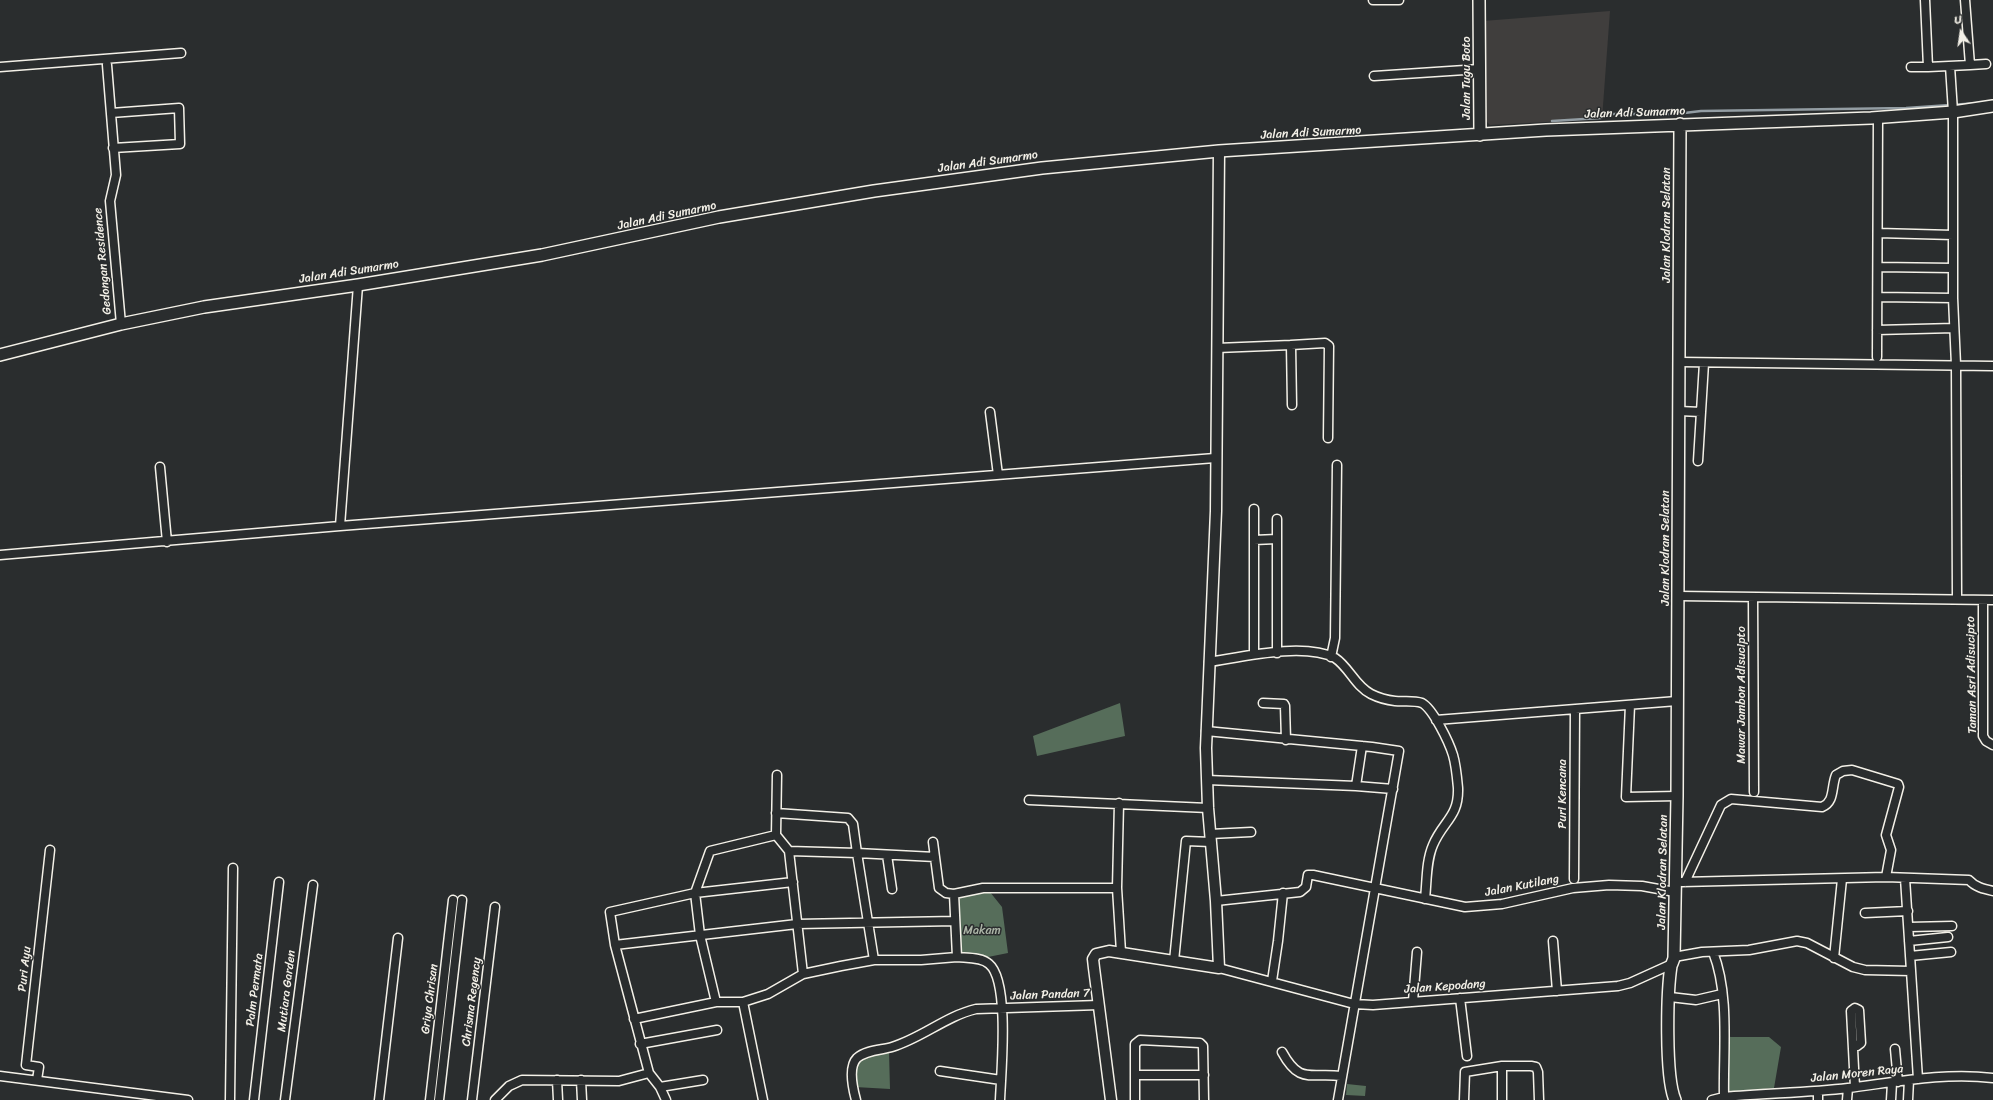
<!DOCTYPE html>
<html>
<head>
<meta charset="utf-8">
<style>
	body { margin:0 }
	#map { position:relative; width:1993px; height:1100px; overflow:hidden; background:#2a2d2e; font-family:Sriracha,sans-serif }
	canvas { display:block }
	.north { position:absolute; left:1941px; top:12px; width:40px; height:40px; -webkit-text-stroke:3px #2a2d2e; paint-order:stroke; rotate:347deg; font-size:11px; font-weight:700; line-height:16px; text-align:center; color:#f4f1e8 }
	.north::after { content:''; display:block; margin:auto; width:14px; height:18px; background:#f4f1e8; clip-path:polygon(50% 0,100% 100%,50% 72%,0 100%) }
</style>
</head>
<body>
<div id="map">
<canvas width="1993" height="1100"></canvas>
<div class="north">U</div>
</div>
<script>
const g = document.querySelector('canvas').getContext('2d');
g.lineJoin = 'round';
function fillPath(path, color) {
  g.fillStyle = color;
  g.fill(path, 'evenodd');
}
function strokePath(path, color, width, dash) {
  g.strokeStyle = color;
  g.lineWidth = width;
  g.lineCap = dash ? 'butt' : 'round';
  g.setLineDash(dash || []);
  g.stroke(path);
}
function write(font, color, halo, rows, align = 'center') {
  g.font = font + ' Sriracha,sans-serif';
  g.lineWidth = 3;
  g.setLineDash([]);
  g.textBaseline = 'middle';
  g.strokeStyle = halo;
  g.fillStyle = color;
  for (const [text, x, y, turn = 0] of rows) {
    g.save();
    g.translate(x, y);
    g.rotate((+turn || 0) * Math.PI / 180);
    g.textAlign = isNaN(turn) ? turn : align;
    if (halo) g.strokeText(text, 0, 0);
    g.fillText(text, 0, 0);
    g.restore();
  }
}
fillPath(new Path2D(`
	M1610,11l-8,108 -112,6 -4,-4 -3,-100z`), '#403e3d');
fillPath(new Path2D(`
	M1120,703l5,33 -88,20 -4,-20z
	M979,891l11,1 12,15 6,46 -20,4 -29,-2 -2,-57z
	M1729,1037h40l12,10 -7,41 -42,4 -4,-2z
	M889,1051l1,38 -35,-2c0,-31 6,-29 34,-36z
	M1347,1084l19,2 -1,10 -19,-1z`), '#566d5a');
strokePath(new Path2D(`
	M1552,121l49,-3 3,-4h72l25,-3 205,-3 73,-5`), '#939da3', 2.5);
const minor = new Path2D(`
	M1373,0h26
	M1925,0l3,67 42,-2 -5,-65
	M107,65l9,110 -6,26 11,123
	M1970,65l16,-1
	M1950,66l3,46v186l3,67 1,234
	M0,67l181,-14
	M1911,67h17
	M1374,76l106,-7
	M111,113l68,-5 1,36 -67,4
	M1878,233l75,2
	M1878,267l75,1
	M1878,297l75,1
	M1877,330l77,-2
	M1291,345l34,-2 4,3 -1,92
	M1217,348l74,-3 1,60
	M1877,357l1,-240
	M1680,362l313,4
	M1679,411l22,1 -3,49
	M990,412l8,63
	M1701,412l3,-49
	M160,467l7,75
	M1254,509v145
	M1277,519v134
	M340,526l18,-241
	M1254,540l23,-1
	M0,555l340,-29 875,-68
	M1678,596l315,4
	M1753,597l1,195
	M1983,600v136l3,5 7,4
	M1331,657l4,-19 2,-173
	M1209,662c33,-5 95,-20 126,-4 14,9 20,28 36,36 8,4 15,6 24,7 8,1 18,-1 27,2 11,6 27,39 31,52 3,10 4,22 5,33 1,29 -15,33 -25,57 -7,16 -6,36 -8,54
	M1263,703l21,1 1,2 1,34
	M1630,705l-4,92 51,-1
	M1436,720l241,-19
	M1206,731l166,16 27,4 -61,349
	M1207,780l149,6 37,3
	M1356,786l6,-40
	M1029,800l179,8
	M1119,803l-2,85 4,64
	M776,813l72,5 5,6 4,29 -68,-2 -13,-16
	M1210,834l41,-2
	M933,842l6,46 7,5 8,1
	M789,851l14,123
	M887,855l5,34
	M1905,878l13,201
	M1574,879l1,-169
	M1682,882l204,-5 83,3c6,7 15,9 24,11
	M1685,882l36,-77 10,-6 91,8c13,-5 9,-20 14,-32l7,-4 9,-1 46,14 1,3 -13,48 5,15 -5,27
	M1216,901l84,-9 6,-5 2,-12h5l152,32 37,-3 71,-16 36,-3 33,1 33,6
	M1865,913l43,-2
	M1909,927l43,-1
	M1553,941l4,50
	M1909,941l39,-4
	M615,945l182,-21 158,-3
	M1713,952c17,43 10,99 11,145
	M1910,956l41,-4
	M1674,957l28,-5 47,-2 48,-9 10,2 46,24 12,3 46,1
	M1834,958l8,-79
	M874,960l-17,-107 78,4
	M1174,961l12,-120 25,1
	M1219,968l135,36 19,1 245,-19 12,-3 42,-19
	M1272,981l6,-40 5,-48
	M1670,997l26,3 26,-6
	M1460,998l7,58
	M1413,1001l4,-49
	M716,1002l-16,-67 -5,-42 98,-11
	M743,1002l20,98
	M634,1019l82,-17h27l25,-8 35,-20 38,-8 33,-6h47l36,-3
	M1853,1043l4,3 4,-3 -2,-33 -4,-2 -4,3 4,76
	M640,1044l77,-14
	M1895,1049l3,33
	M1282,1052c18,33 28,20 59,24
	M1502,1066v34
	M940,1071l61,9
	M649,1073l11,14 6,13
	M1135,1075h69
	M0,1076l188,24
	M37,1080l2,-13 -13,-2 24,-215
	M557,1080l1,20
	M581,1080l1,20
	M660,1087l43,-7
	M230,1100l3,-232
	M254,1100l25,-218
	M285,1100l28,-215
	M379,1100l19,-162
	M430,1100l23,-200
	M439,1100l23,-200
	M472,1100l23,-193
	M495,1100l14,-14 13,-6 97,1 30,-8 -34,-128 -5,-33 85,-19 15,-42 66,-16 1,-60
	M856,1100c-3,-11 -8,-33 1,-42 9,-8 25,-8 35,-11 30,-9 54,-31 84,-38l123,-4
	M1000,1100c1,-27 10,-119 -11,-136 -7,-7 -22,-6 -32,-7l-3,-63 29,-6h134
	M1135,1100v-56l5,-4 60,3 3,3 1,54
	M1464,1100l1,-28 37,-6h29l5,1 2,5 1,28
	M1712,1100l12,-3c41,-4 83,-4 124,-9 48,-6 97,-16 145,-10
	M1818,1100v-9
	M1847,1100l1,-12
	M1891,1100l1,-17
	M1908,1100l1,-20`);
const tertiary = new Path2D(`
	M1111,1100l-17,-132 -1,-9 3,-5 13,-3 110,17 -3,-67 -8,-93 -2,-60 10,-237 3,-360`);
const secondary = new Path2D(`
	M1479,0l1,135
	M0,355l121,-31 83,-17 154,-22 184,-30 177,-38 155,-26 168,-23 177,-17 327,-21 325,-12 82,-6 40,-6
	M1675,1100c-10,-23 -8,-108 -4,-134 1,-3 3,-6 3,-9l3,-161 3,-672`);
strokePath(minor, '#f4f1e8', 11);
strokePath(tertiary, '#f4f1e8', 13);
strokePath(secondary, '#f4f1e8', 14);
strokePath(minor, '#2a2d2e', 8);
strokePath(tertiary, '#2a2d2e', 10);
strokePath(secondary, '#2a2d2e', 11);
write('12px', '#f4f1e8', '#2a2d2e', [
	["Jalan Tugu Boto",1467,78,-90],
	["Jalan Adi Sumarmo",1635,113,-2],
	["Jalan Adi Sumarmo",1311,133,-3],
	["Jalan Adi Sumarmo",988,162,-8],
	["Jalan Adi Sumarmo",667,216,-12],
	["Jalan Klodran Selatan",1667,225,-90],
	["Gedongan Residence",103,261,-95],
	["Jalan Adi Sumarmo",349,272,-9],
	["Jalan Klodran Selatan",1666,548,-90],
	["Taman Asri Adisucipto",1972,675,-91],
	["Mawar Jambon Adisucipto",1742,695,-90],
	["Puri Kencana",1563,794,-90],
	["Jalan Klodran Selatan",1663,872,-89],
	["Jalan Kutilang",1522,886,-11],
	["Puri Ayu",25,969,-84],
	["Jalan Kepodang",1445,987,-4],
	["Palm Permata",255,990,-83],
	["Mutiara Garden",287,991,-83],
	["Jalan Pandan 7",1050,995,-2],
	["Griya Chrisan",430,999,-83],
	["Chrisma Regency",472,1002,-83],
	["Jalan Moren Raya",1857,1074,-6]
]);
write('12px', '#adb6a8', '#2a2d2e', [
	["Makam",982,931]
]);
</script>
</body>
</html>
